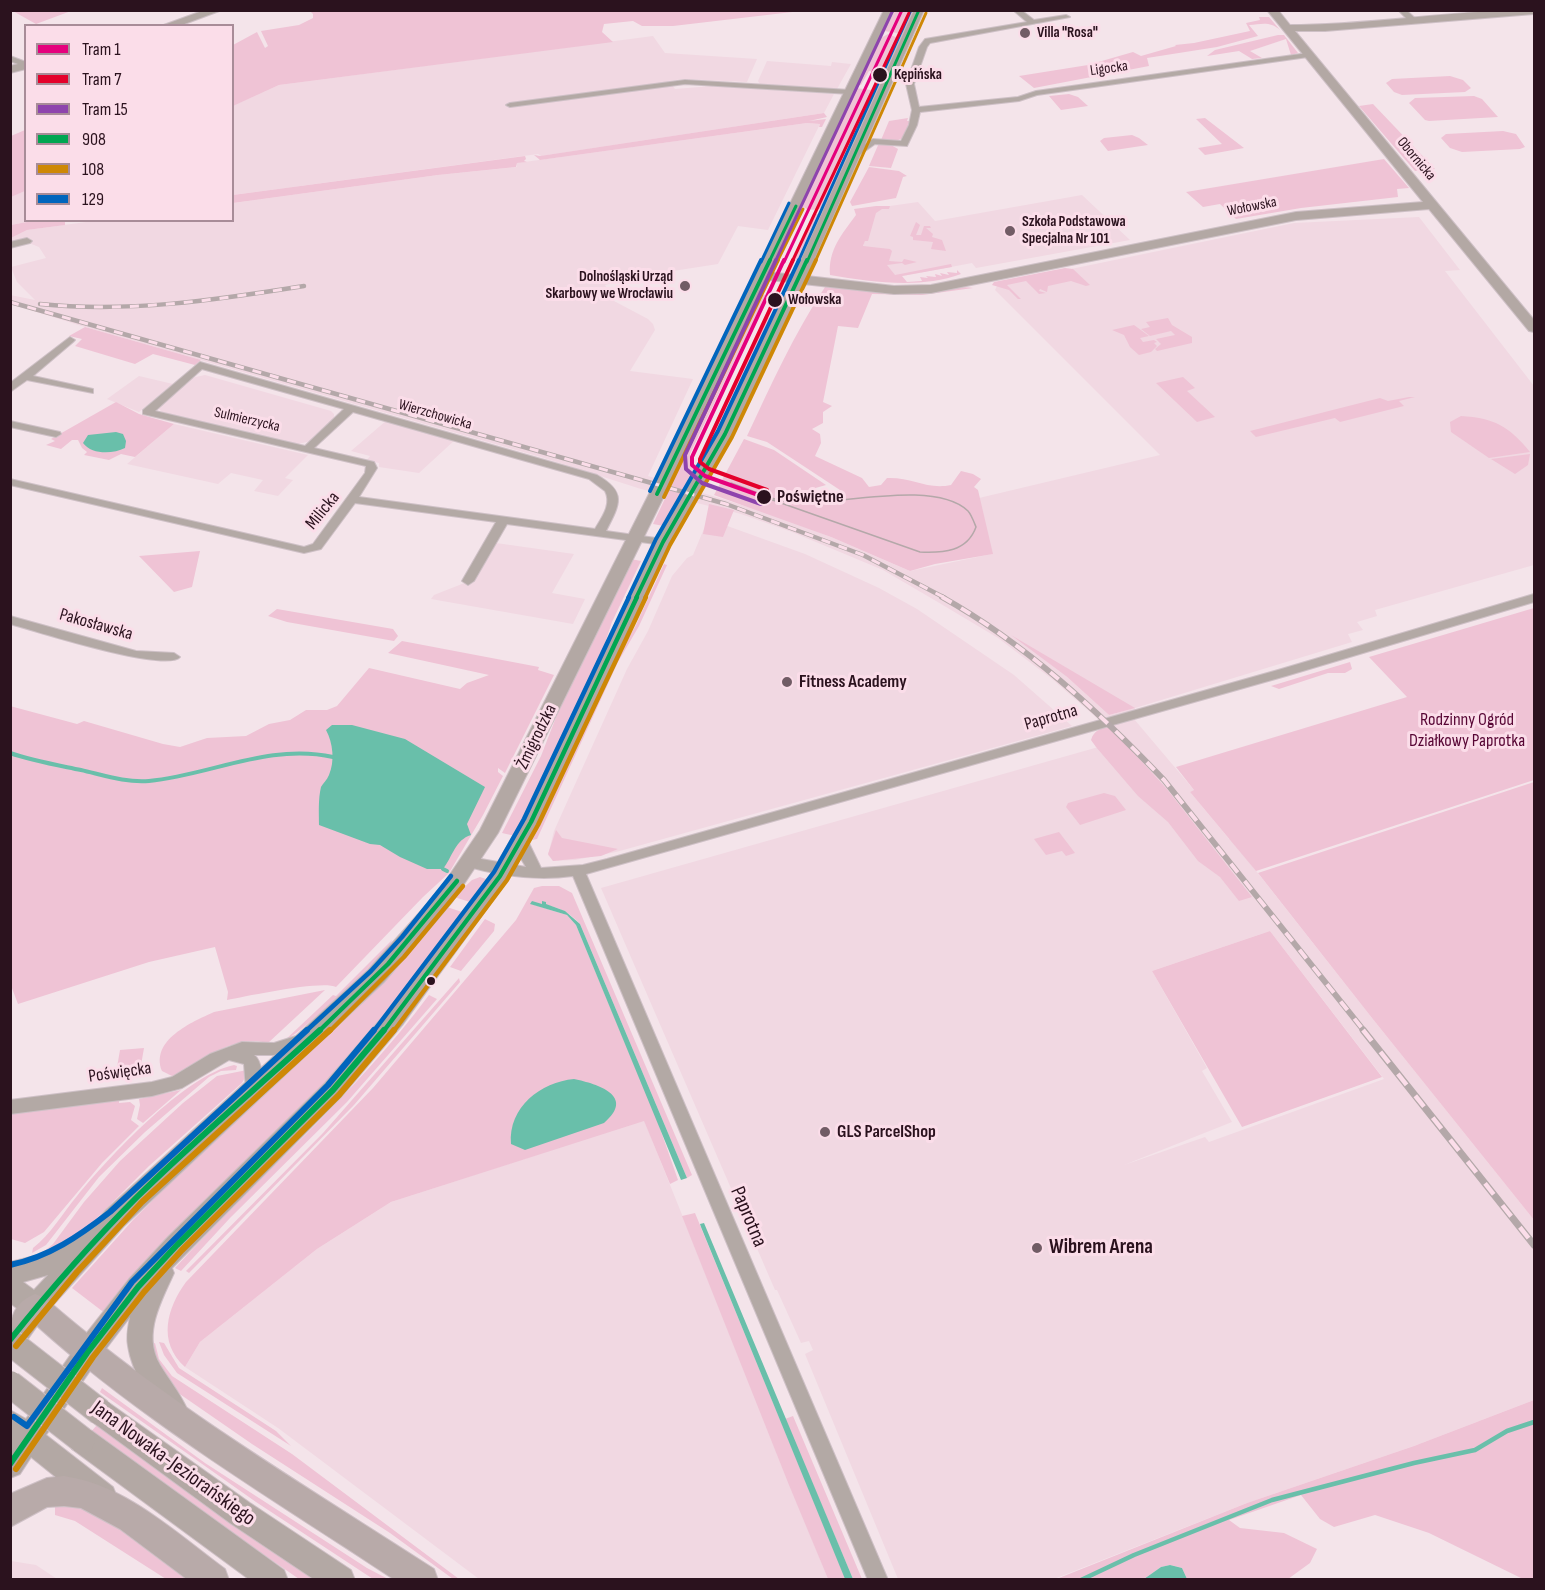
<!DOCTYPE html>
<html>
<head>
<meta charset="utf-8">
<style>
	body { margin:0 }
	#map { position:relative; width:1545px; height:1590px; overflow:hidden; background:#f4e4ea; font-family:"Sofia Sans Condensed",sans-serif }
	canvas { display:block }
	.frame { position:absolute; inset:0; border:12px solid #2b121e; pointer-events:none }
	.legend { position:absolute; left:24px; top:24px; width:210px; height:198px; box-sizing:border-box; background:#fbdde9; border:2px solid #a88c98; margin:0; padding:8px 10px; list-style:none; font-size:18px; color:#2b121e }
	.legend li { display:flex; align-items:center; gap:12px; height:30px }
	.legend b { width:30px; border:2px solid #a88c98 }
</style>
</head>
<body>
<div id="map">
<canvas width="1545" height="1590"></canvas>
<div class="frame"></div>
<ul class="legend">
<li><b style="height:8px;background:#e5007d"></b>Tram 1</li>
<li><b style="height:8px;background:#e4002b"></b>Tram 7</li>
<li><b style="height:8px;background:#8e44ad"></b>Tram 15</li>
<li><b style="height:8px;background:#00a651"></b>908</li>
<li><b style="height:8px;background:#ce8806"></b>108</li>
<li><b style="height:8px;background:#0065bd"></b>129</li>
</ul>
</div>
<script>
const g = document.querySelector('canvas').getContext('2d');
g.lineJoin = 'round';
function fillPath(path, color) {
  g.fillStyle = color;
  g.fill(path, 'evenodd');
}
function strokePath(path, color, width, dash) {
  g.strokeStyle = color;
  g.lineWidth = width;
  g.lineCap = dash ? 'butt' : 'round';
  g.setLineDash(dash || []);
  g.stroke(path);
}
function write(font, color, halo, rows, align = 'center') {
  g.font = font + ' "Sofia Sans Condensed",sans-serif';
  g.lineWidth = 6;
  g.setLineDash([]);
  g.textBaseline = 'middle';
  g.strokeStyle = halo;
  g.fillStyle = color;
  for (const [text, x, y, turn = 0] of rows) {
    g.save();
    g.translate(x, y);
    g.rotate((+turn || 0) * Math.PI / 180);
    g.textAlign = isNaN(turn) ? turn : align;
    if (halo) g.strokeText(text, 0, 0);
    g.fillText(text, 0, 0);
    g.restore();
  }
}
fillPath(new Path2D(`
	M653,36l12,17 92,6 -10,23 -64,-3 -14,2 6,8 37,-3 122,8 -10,19 -283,43 -3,-2 -305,41 -1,-89 47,-21z
	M767,61l64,5 1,-4 19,2 -14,25 -77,-5 -2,-3z
	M807,123l13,1 -52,106 -30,-4 -20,38 -77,12 -36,9 9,16 34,18 5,5 2,6 -25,41 63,8 -45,97 126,39 57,22 79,34 82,-17 -13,-56 181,-43 -165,-165 2,-4 74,-17 223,-46 125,-6 41,53 -15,1 89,115v179l-159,45 2,6 -20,6 6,8 -15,4 4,8 -217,66 -1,11 60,71 -4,2 39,47h2l141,179 162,202v180l-120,46 -167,57 -193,76h-156l-93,-225 8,-4 -4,-9 -8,2 -24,-53h-2l-174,-402 508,-144 -8,-13 -3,-12 -46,-40 -54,-41 -62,-37 -53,-31 -91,-38 -51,-18 -100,-25 -97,-31 -459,-131 -74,-23 -1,-9 25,5 -18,-18 -6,-15 35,-9 -7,-11 -10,-4 -18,5v-10l16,-8 74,-10h131l1,-17 205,-28 79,-8v-4zM1066,676l68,32 -25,7zM1270,931l114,148 -175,63 -4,-5 -81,28 108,-43 -30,-51 5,-3 -55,-97z
	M25,191l1,29 6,1 -21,4 -1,-28z
	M1082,195l48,45 -154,28 -4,-5 -90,17 -19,-34 13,-38 42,-6 17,19z
	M205,375l126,36 3,3v4l-23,23 -13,3 -136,-32 -3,-3 1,-4 31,-27z
	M139,376l34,8 -34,28 -32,-13z
	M387,420l69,19 -37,34 -40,-6v-4l-12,-3 3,-4 -19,-5z
	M174,424l134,31 -23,23 8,2 -15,16 -24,-5 9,-11 -32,-7 -13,11 -91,-20z
	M708,519l97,35 74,34 38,21 97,66 58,51 -456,126 -41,8 -22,1 -5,-6 6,-24 73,-162 21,-38 24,-55 15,-18 6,-3z
	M496,543l78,11 -22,39 33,6 -12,25 -142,-25 3,-4 33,-13 6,1z
	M644,1120l184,459h-349l-201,-151 -93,-61 15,-25 117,-93 74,-47z
	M11,1561l25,4 21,14h-46z`), '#f1d8e2');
fillPath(new Path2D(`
	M11,10h60v1l-35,13z
	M310,11l1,-1 490,1 -128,15h-31l-9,-5 -29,3 -2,8 11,10 -334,43 -46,21v-61l24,-13 8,16 3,-2 -7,-15 38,-6 14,-7v-4z
	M895,11h20l-11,23 -20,-3z
	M1259,17h10l11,13c-10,-9 -18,-6 -31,-5l9,11 -41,11 -70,11 2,8 -115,22 -15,-12 69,-11 45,-13 8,4 35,-10 -1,-1 19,-2 56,-12 -4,-8 14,-3z
	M888,34l10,4 -19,49 -3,-1 6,-14 -13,-1 -8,14h-3l23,-47z
	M1278,35h6l14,18 -7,2 -5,-16 -36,12 12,7 -10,1 -13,-8 -32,5 8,-6z
	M1450,76l13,4 8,8 -6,4 -63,3 -8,-3 -8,-9 6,-4z
	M856,88l22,3 -54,116c-7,4 -17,4 -23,-2l1,-3z
	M1069,94l9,3 10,9 -27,4 -12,-14z
	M1474,96l8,3 16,18 -69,4 -4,-1 -16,-17 6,-5z
	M1373,104l62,65 -20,2 -56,-65z
	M824,113l3,4 -18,4 17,-2 -4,8h-3l1,-3 -13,-1 -267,37 -6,-5 6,1z
	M908,118l-1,3h3l-7,17 -7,3 -15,-1 8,-19z
	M1205,118l39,30 -39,7 -7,-7 24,-4 -26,-25z
	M25,130v61l-14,6v-61z
	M1503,131l13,3 9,13 -5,2 -58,3 -12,-4 -9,-10 5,-4z
	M1132,135l7,3 9,7 -40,6 -8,-10 4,-3z
	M879,143l12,2 7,4 -7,19 -22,-2z
	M525,156l1,3 -2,2 3,1 -10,1 -1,4 -78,8 -205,28v-8z
	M1384,159l25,29 -12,1 1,8 -97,11 -65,11 -16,-15 -17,3 -17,-15z
	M869,167l30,4 8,5 -4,1 -7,21 -44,8 -2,-4z
	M876,206h14l-1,3h-7l-6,4 -8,28h-3l-2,5 27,3 2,2 -3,10 13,1 2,-3 13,3 -12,3 -3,-2 -15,2 8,10 56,-11 1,3 -50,9 5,6 15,-1 -2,-4 8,1 -2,-2 10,1 -1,-3 7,2 -2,-3 9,2 -2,-3 10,1v-3l4,4c-41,15 -89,8 -131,1 -2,-25 12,-41 26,-60l-2,-6z
	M813,214h8l-21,47 -9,-1z
	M32,221h33v4l-38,5 -16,8v-13z
	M916,222l4,3 -4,10h5l3,-9h6l1,2h-5l7,6 -1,3 10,3 4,11 -15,-2 2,-7 -20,-2v-3l-3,-1z
	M1065,268l8,1 17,16 -4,1 -15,-5 -23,5 -1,6 -7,-3 -1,2 7,2 -7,1 -13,-13 -19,4 14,14h-3l-9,-9 -17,-5 2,-3z
	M825,287c36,1 70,9 106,6 14,-2 29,-8 42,-5l-51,7 -50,-1 -14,34 -20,-2 -15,76 9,4 -9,6v11l-11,6 8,5 1,9 -6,13 47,22 7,9 12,-2 6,-7c25,-1 40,12 64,7l10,-14 12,3 8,5 -7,8 4,3 15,64 -58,10 -25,7 -79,-34 -117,-42 30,-56 30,11 52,35 -21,6 3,7 35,-6 -76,-50 -20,-6c24,-51 47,-102 78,-149z
	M757,294l9,1 -76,159v11l6,7 -11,19 -15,-4 21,-55z
	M765,317l4,1c-7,15 -10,30 -16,44 -15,36 -33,69 -52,102v-11z
	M1168,318l4,7 20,12v6l-35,8 -2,-2 6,-5 -5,-5 19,-4 -4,-4 -21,5 -9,-7 9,-2 -4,-5z
	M1134,325l15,11 -9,2 3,4 11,-2 3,2 -3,1 3,3 -6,6 -12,3 -9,-8 -6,-12 -12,-5z
	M85,327l116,33 -6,5 -42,-11 -18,10 -60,-18 7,-7 -13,-3z
	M1183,377l12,11 -8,3 28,26 -18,5 -41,-39z
	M1409,397h6l-16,4 5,5 -64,16 -5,-4 -79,19 -6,-6 130,-33 8,3z
	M116,402l23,12 35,10 -39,33 -14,-3 -12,6 -25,-5 3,-3 -5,-4 -4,-8h-6l-11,9 -15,-4 9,-4 -4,-2z
	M1461,416c33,2 48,10 69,36l-41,6 -38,-26 -1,-10z
	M1530,454l-2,11 -13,9 -24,-15z
	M669,490l14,4 -19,32 -11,-2z
	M709,504l25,6 -11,27 -20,-3z
	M200,551l-8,36 -18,5 -35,-36z
	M631,559l10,2 -29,61 -14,42 -83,172 -13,-3 39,-77 19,-49z
	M664,564l3,1 -28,61 -21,36 -81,177 -5,1 80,-175 23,-38z
	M1534,608v172l-278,91 -66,-79 4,-2 -18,-23 231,-70 -38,-40z
	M277,609l116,20 5,7 -4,5 -107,-19 -19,-6z
	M1011,635l124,73 -26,7 -43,-39z
	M402,641l137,26 -1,3 16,5 -49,98 -7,-5v4l5,4 -20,39 -34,58 -26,24 -87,90c-14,-7 -88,9 -109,13l1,-8 -13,-45 -66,15 -131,42 -8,-21v-277l67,18 7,-3 79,23 17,3 27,-9 39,-2 23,-12 21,-4 16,-10h21l10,-4 32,-38 91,21 7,-6 22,-8 -101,-22z
	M1350,662l2,7 -7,4h-17l-49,16 -8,-3z
	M1110,727l56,61 86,109 -13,4 -19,-24 -22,-16 -30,-39 -30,-26 -42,-49 -5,-7c3,-10 10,-12 19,-13z
	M1534,782v438l-162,-202 -114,-145z
	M1104,793l11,3 11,14 -46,15 -14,-18 2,-4z
	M556,830l6,8 56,11 -17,7 -48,5 -5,-7z
	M1059,832l16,21 -9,3 -4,-5 -16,4 -12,-16z
	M480,877l6,2 1,2 -14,22 -19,-6 18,-17z
	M542,886h17l13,7 120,282 -5,3 -107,-254c-13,-15 -31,-21 -49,-20l36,11 9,10 80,192 22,63 -8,4 -26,-63 -253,81 -74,47 -117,93 -15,25c-28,-25 -18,-59 1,-85l187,-194 143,-168 18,-32z
	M447,907l18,6 -99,127 -260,274 -34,-26 61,-68z
	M485,919l10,5 -1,7 -33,40 -11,-4z
	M1270,931l112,146 -140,50 -90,-156z
	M392,940c-2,12 -92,94 -109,102l50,-47 3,1z
	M459,978l1,4 -106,123 -165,168 -3,-2 137,-138z
	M325,990l-57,53c-35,-8 -62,15 -91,32l-5,1 -10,-5c-12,-31 30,-49 52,-59z
	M429,995l8,4 -90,103 -117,116 -49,53 -6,-3c84,-92 179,-172 254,-273z
	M144,1048l-4,23 -24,2 4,-23z
	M234,1065l3,1 -1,4 -15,1 -12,6 -64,55 -46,45 -53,68 -14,8 1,-5c18,-14 29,-34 44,-52 32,-39 108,-121 157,-131z
	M247,1070l-1,6 -4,7 -93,83 -81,81 -26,6 11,-9 31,-42 36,-41 63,-58 34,-27z
	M181,1090l-38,33 -6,-4 3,-14 -1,-6z
	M119,1099v4l11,-1 5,4 -4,14 8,6 -37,37 -58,69 -19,11 -14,-4 -1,-128z
	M695,1213l149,362 1,4h-17l-39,-94 -107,-269z
	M159,1342l5,1 15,25 97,63 15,15 -114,-73 -13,-18z
	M155,1343l4,16 13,17 120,78 167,125h-6l-63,-46 -138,-89 -81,-56 -25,-42z
	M102,1388l103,75 162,105 21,11h-15l-117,-77 -156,-110z
	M1534,1400v179h-11l-94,-46 -54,-18 -41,12 -14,-8 -19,-24 -72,25 11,8 44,5 33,16 -7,14 -22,16h-101l-5,-11 -12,-3 -9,2 -17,12 -90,1 193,-77 167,-57z
	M793,1416l69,163h-9l-68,-160z
	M97,1425l221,154h-19l-210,-145z
	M55,1502l39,7 98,70h-26l-91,-58 -20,-6z`), '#efc3d5');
fillPath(new Path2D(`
	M116,432l7,2 3,7 -1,7c-12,6 -33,7 -42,-5l5,-8z
	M332,725h20l53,14 80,48 -18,37 4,11c-16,5 -18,21 -28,34h-16l-27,-12 -20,-12 -10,-1 -51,-19c0,-11 -1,-26 2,-38 2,-4 6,-7 8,-12 6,-14 4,-32 -3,-45z
	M532,901l10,3v-3l4,1v2l19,7 15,13 107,254 -6,2 -105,-255 -9,-10 -37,-11z
	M574,1079c24,5 62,17 30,44l-79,27 -14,-6c-3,-37 30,-62 63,-65z
	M704,1223l149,356h-8l-144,-352 -1,-3z
	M1170,1565l12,3 5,11h-43l17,-12z`), '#69bfaa');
strokePath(new Path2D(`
	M10,753c23,8 47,12 71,17 22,5 45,13 68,11 62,-6 120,-38 184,-24
	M443,869l4,2`), '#69bfaa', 4);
strokePath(new Path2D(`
	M1081,1580l53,-25 138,-55 142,-37 61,-13 32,-19 27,-9`), '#69bfaa', 4.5);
const street = new Path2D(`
	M1013,10h8l13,10 32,-5 4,2 -140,26 -3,4 -13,37 5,23 99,-10 18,-6 272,-38 4,2 -4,2 -271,38 -18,6 -99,11 -3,13 -10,21 -32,-2 -17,12h-6v-4l21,-13 28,2 8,-16 3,-15 -6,-26 13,-37 6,-8 102,-17z
	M1398,10h8l12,11 -7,2z
	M10,56l16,6v5l-16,-6z
	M685,80l165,10 4,2 -4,2 -165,-10 -175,23 -4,-2 4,-2z
	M27,238l5,3 -2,2 -20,5v-6z
	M70,337l5,3 -2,2 -40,34 60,13v4l-66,-13 -17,12v-9z
	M200,362l397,113c30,17 23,29 9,56l57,8 6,3 -6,3 -156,-21 -33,57 -6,4 -6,-4 34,-59 -141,-19 -34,46 -17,4 -294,-68v-6l294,68 9,-3 52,-71 1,-7 -223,-52v-4zM202,369l142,40 -39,37 -150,-35zM353,412l236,67 16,12c7,13 -3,26 -10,38l-236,-32 18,-29 -3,-6 -60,-14z
	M10,421l50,11 1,2 -5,3 -46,-10z
	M1534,594v8l-248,74 -700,198 302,706h-20l-295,-704c-37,5 -73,0 -108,-10l-2,-4 2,-4 5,-1 56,10 -9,-15 -3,-11 7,-5 5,1 15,31 42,-3 24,-6 671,-189z
	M10,616l126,35 38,2 6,4c-15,16 -144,-26 -170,-33z
	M299,1035l5,2 3,4 -3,4 -30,10h-20c9,6 10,30 6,40l-6,2 -6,-2 -2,-5 -2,-26 -15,-4 -47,28 -30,8 -142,18v-14l142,-18 20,-5 38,-23 32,-12 32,1z`);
const secondary = new Path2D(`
	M205,10h17l-43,16h-18z
	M884,10h10l-125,262 25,3 120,-265h10l-117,266 87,10 37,-1 365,-73 127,-10 -156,-192h11l12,15c82,0 163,-15 244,-15v4l-209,17h-30l239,289v12l-5,-1 -100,-122 -133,11 -365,73 -37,1 -91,-10 -70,150 -62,108 -130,280 -34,59 -104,143 -62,73 -169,171 2,5c-13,29 -32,61 -14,92 9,15 20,28 27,44l-4,9 -9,4c-21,-9 -43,-54 -46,-76 -2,-10 0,-19 2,-29l-34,45 -50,73 67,52 4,10 -4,10 -10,4 -10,-4 -62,-50 -11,17 -10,4v-68l16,9 52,-75 51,-65 39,-42 157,-154 62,-71 106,-141 28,-49 134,-280 62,-108 74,-152 -26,-2 -96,206 -171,347 -46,69 -68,80 -260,244 -80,89 -9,4 -9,-4 -16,-12v-41l29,-7 43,-23 4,1 20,-23 262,-240 70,-78 42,-62 173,-344zM48,1275l-14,15 -11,-8z
	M26,62v7l-16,4v-7z
	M100,1399l9,4 141,100 101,67 4,10h-40l-85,-57 -139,-102 -4,-9 4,-9z
	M82,1427l10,4 192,139 4,10h-38l-178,-131 -3,-9 3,-9z`);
const primary = new Path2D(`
	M35,1294l10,4c119,104 256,185 389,271l4,11h-43c-122,-81 -249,-156 -358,-254l-17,24 -10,4c0,-25 -3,-49 25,-60z
	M64,1476c62,9 112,57 161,93l4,11h-41l-68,-51 -39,-21 -17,-2 -17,1 -37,20v-33l37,-16z`);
strokePath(street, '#cec0c6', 2);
strokePath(secondary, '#cec0c6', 2);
strokePath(primary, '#cec0c6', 2);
fillPath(street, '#b3a9a5');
fillPath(secondary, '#b3a8a4');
fillPath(primary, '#b8aaa9');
strokePath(new Path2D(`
	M731,483c21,7 44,19 66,20 41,2 138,-24 171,8 3,3 6,11 8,16 -9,25 -33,26 -56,25l-156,-55`), '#b4a8a9', 1.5);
const railFar2 = new Path2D(`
	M10,302l716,202 137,51 82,43
	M40,304c89,9 176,-4 264,-18`);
const railFar1 = new Path2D(`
	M942,597c84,47 156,114 222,183l201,252`);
const rail = new Path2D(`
	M1363,1030l171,215`);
strokePath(railFar2, '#b4a8a9', 4.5);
strokePath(railFar1, '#b4a8a9', 6);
strokePath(rail, '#b4a8a9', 7);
strokePath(railFar2, '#fbdde9', 3, [9]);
strokePath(railFar1, '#fbdde9', 4, [11]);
strokePath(rail, '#fbdde9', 4.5, [14]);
const secondaryBridge = new Path2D(`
	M10,1342l90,70
	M10,1384l72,56`);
strokePath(secondaryBridge, '#cec0c6', 28, []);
strokePath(secondaryBridge, '#b3a8a4', 26);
strokePath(new Path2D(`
	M769,262l27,-56
	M807,262l112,-252`), '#00a651', 3);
strokePath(new Path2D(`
	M657,494l113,-234
	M636,598l27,-56 62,-108 82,-174`), '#00a651', 4);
strokePath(new Path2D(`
	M318,1032l70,-68 69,-83
	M383,1032l117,-156 31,-54 106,-225`), '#00a651', 4.5);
strokePath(new Path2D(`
	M10,1340c40,-50 82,-98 127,-143 59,-58 122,-111 183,-167
	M10,1464l77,-111 51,-66 39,-42 156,-155 51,-60`), '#00a651', 6);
strokePath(new Path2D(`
	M777,262l26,-53
	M815,262l111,-249`), '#ce8806', 3);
strokePath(new Path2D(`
	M664,497l114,-237
	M645,598l25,-53 62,-108 84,-177`), '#ce8806', 4);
strokePath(new Path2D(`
	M329,1032l75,-75 59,-71
	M393,1032l114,-152 31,-55 108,-228`), '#ce8806', 4.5);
strokePath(new Path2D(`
	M16,1346l61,-74 65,-70 188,-172
	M16,1469l77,-112 51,-65 38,-42 157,-155 55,-65`), '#ce8806', 6);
strokePath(new Path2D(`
	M761,262l28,-59
	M798,262l113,-252`), '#0065bd', 3);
strokePath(new Path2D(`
	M650,491l111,-231
	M628,598l28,-59 62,-108 81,-171`), '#0065bd', 4);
strokePath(new Path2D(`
	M305,1032l66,-61 31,-34 49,-61
	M373,1032l121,-160 30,-53 105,-222`), '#0065bd', 4.5);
strokePath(new Path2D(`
	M10,1265c39,-8 69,-29 100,-53l197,-182
	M14,1417l13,9 105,-144 196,-197 46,-55`), '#0065bd', 6);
strokePath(new Path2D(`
	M784,262l118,-252`), '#e5007d', 3);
strokePath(new Path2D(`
	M764,497l-59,-21 -13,-11v-8l92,-197`), '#e5007d', 4);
strokePath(new Path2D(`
	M792,262l117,-249`), '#e4002b', 3);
strokePath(new Path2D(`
	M767,490l-58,-21 -9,-7v-3l93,-199`), '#e4002b', 4);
strokePath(new Path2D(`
	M775,262l118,-252`), '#8e44ad', 3);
strokePath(new Path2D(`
	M761,504l-59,-21 -16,-14 -1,-14 91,-195`), '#8e44ad', 4);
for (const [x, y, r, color] of [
	[1025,33,6,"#715c65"],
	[880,75,8,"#2b121e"],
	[1010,231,6,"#715c65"],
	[685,286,6,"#715c65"],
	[775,300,8,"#2b121e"],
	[764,497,8,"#2b121e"],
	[787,682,6,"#715c65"],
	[431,981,5,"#2b121e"],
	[825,1132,6,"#715c65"],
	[1037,1248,6,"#715c65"]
]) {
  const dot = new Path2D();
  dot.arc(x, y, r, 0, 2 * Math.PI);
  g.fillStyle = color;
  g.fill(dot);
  strokePath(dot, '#fbdde9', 2);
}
write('bold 15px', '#2b121e', '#fbdde9', [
	["Villa \"Rosa\"",1037,33],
	["Szkoła Podstawowa",1022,222],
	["Specjalna Nr 101",1022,239],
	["Dolnośląski Urząd",673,277,"right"],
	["Skarbowy we Wrocławiu",673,294,"right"]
], 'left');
write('15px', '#2b121e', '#fbdde9', [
	["Ligocka",1109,69,-8],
	["Obornicka",1416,159,50],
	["Wołowska",1252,207,-11],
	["Wierzchowicka",435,415,16],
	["Sulmierzycka",247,420,13]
]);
write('bold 15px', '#2b121e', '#fbdde9', [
	["Kępińska",894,75],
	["Wołowska",788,300]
], 'left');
write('bold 18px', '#2b121e', '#fbdde9', [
	["Poświętne",777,497]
], 'left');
write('18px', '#2b121e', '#fbdde9', [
	["Milicka",323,511,-51],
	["Pakosławska",96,625,16],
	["Paprotna",1051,718,-16],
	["Żmigrodzka",537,737,-64],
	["Poświęcka",120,1073,-8]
]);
write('bold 18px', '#2b121e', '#fbdde9', [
	["Fitness Academy",799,682],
	["GLS ParcelShop",837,1132]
], 'left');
write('18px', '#570534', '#fbdde9', [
	["Rodzinny Ogród",1467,720],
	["Działkowy Paprotka",1467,741]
]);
write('21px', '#2b121e', '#fbdde9', [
	["Paprotna",748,1217,67],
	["Jana Nowaka-Jeziorańskiego",173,1464,36]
]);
write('bold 21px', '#2b121e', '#fbdde9', [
	["Wibrem Arena",1049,1248]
], 'left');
</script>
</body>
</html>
